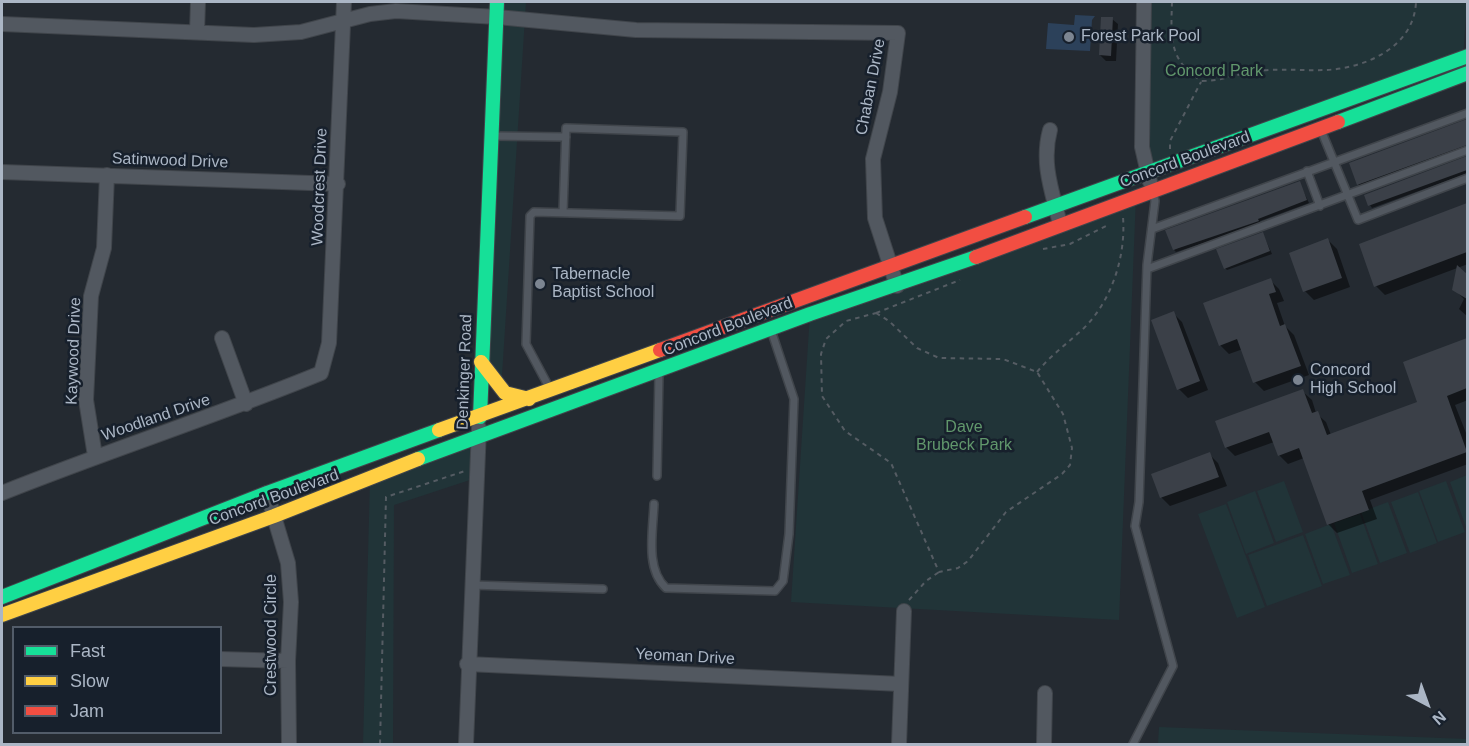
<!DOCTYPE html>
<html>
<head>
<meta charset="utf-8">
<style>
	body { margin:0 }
	#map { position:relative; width:1469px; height:746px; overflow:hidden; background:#242a31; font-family:Helvetica,sans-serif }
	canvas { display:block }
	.frame { position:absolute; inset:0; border:3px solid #abb6c5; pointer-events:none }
	.legend { position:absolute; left:12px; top:626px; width:210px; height:108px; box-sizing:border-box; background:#17202c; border:2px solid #525c69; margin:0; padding:8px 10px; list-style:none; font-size:18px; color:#abb6c5 }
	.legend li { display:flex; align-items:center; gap:12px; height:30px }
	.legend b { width:30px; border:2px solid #525c69 }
	.north { position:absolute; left:1397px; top:674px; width:60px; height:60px; -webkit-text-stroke:4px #17202c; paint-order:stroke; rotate:139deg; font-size:16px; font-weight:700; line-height:24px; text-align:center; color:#abb6c5 }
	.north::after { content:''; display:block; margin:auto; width:21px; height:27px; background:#abb6c5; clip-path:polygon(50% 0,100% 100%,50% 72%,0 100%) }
</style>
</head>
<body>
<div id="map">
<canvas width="1469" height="746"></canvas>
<div class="frame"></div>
<ul class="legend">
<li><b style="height:8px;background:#16e098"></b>Fast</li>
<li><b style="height:8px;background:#ffcf43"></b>Slow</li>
<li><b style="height:8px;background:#f24e42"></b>Jam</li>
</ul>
<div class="north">N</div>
</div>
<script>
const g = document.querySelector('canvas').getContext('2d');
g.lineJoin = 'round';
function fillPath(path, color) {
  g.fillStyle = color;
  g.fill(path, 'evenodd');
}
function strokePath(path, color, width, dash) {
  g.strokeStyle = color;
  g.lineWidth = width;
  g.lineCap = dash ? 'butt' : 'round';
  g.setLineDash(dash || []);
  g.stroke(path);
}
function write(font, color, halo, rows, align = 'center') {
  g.font = font + ' Helvetica,sans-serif';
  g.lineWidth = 5;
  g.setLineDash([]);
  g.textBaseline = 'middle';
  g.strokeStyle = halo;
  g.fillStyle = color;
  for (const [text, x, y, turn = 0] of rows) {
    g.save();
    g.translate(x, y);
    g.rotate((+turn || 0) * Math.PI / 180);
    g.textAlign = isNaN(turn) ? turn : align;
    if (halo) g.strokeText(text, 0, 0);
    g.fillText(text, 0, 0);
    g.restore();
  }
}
fillPath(new Path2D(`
	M497,2h29l-25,389 -20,-29z
	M1144,2h323l-4,56 -315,114z
	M1136,196l-17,424 -328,-18 19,-288z
	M479,435l-3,43 -82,27 -1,239h-30l7,-264z
	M1467,475h1l-1,55 -17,-48z
	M1284,481l19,51 -27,10 -19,-51z
	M1446,481l19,51 -27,10 -19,-51z
	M1255,491l19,52 -28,11 -19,-52z
	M1418,492l19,51 -27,10 -19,-51z
	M1388,502l19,51 -27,10 -19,-51z
	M1226,504l39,103 -28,11 -39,-104z
	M1360,514l18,50 -26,9 -18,-50z
	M1331,524l19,51 -27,9 -18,-50z
	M1303,535l19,51 -55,20 -19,-51z
	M1159,727l308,12v5h-309z`), '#213438');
fillPath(new Path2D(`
	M1075,15l20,1 -3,4 -2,31 -44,-2 2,-26 26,2z`), '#2c415a');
fillPath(new Path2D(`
	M1112,19l6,5 -2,37h-10l-6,-6z
	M1468,121v26l-107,40 -3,-3 -7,-20z
	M1468,158v15l-96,35 -2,-3 -4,-9z
	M1299,182l10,21 -49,18 1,3 -85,28 -2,-2z
	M1468,205v59l-83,31 -9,-9 -16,-41z
	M1263,234l9,20 -45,16 -2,-2z
	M1328,240l9,9 13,38 -36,13 -9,-9z
	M1458,268l10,8v41l-9,-8 5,-10 -10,-10z
	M1270,280l9,9 5,12 -7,2 8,23 9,9 15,40 -45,16 -9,-9 -12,-33 -14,5 -9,-9z
	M1173,313l9,9 26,68 -20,8 -9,-9z
	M1468,340v60l-13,5 13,33v26l-98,36 7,19 -40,14 -9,-9 -24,-66 -16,6 -9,-9 -5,-13 -39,14 -9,-9 76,-56 10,9 4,13 10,9 5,13 88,-32 -14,-40z
	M1209,454l9,9 9,23 -57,20 -9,-9z`), '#0007');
fillPath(new Path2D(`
	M1101,17h12l-2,39 -12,-1z
	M1467,119v26l-110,40 -8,-22z
	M1467,156v14l-99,36 -4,-11z
	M1300,181l7,19 -49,19 1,2 -86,29 -8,-20z
	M1467,203v49l-93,35 -15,-43z
	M1263,232l7,19 -46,18 -8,-20z
	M1328,238l14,40 -39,14 -14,-39z
	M1457,265l10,9v25l-15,-9z
	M1271,278l5,14 -7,2 11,32 5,-2 16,42 -48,17 -16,-44 -18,7 -16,-43z
	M1174,311l26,70 -23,9 -26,-70z
	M1467,338v50l-20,8 20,56 -105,39 7,19 -42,15 -28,-77 -21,8 -9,-24 -44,16 -10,-27 88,-32 9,24 6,-2 9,24 90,-33 -14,-40z
	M1210,452l9,25 -59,21 -9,-24z`), '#3b4048');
const lane = new Path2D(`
	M1321,130l37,90 110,-42
	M493,136l73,1
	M1307,171l13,35
	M1152,229l316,-116
	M1147,269l321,-119
	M550,389l-24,-45 4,-128 4,-4 146,4 3,-84 -117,-4 -3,84
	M657,476l2,-103
	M654,504c-1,27 -9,65 12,84l109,3 8,-10 6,-47 5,-135 -23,-69
	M471,585l132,4
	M1133,744l40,-78 -38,-140 4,-24 8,-237 8,-64 -2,-9`);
const street = new Path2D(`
	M1144,2l-2,145 8,35
	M2,24l252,11 47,-3 69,-18 26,-3 101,6 139,13 262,3 -8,59 -17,67 2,59 22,68
	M197,32l1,-30
	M1050,130c-9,33 2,61 10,94
	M2,172l336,12
	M222,338l24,66
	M95,456l-9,-56 5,-104 13,-48 3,-73
	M2,493c105,-42 214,-77 319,-120l8,-30 15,-341
	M267,493l21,70 3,39 -3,59 1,83
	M220,659l68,2
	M467,664l434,20
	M466,744l13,-316
	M899,744l5,-133
	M1044,744l1,-51`);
const fast = new Path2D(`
	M1338,122l130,-49
	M1025,217l443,-161
	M480,417l17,-415
	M418,459l392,-145 166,-57
	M2,597l265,-104 172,-63`);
const slow = new Path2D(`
	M481,362l24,31 24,6
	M439,430l221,-80
	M2,615l272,-99 144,-57`);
const jam = new Path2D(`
	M976,257l362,-135
	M660,350l365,-133`);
strokePath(lane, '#40454b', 10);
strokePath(street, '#40454b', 16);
strokePath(fast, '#40454b', 16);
strokePath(slow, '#40454b', 16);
strokePath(jam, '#40454b', 16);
strokePath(new Path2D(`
	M1172,2c-1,34 -4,59 30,79
	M1202,81c20,0 35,-7 54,-10 23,-3 47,0 70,-1 40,-2 88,-23 90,-68
	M1170,149v-8l31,-59
	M1043,249l27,-5 38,-19
	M876,313l13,8 28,27 22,10 64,1 34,13 26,42 9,34 -2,17 -8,9 -56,38 -38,49 -10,7 -19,4 -48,-109 -46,-32 -23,-35 -1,-42 5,-15 20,-18z
	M876,313l84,-33
	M1037,372c14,-17 31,-29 47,-44 28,-28 42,-72 39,-111
	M909,600l17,-19 13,-9
	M380,744l6,-247 79,-26`), '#555c63', 2, [4.5, 4.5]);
strokePath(lane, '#525860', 7);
strokePath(street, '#525860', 14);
strokePath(fast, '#16e098', 14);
strokePath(slow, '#ffcf43', 14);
strokePath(jam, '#f24e42', 14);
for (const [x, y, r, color] of [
	[1069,37,6,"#7c8591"],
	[540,284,6,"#7c8591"],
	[1298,380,6,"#7c8591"]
]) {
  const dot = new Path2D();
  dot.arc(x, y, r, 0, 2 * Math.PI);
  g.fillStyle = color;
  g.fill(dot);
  strokePath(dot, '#17202c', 2);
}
write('16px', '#abb6c5', '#17202c', [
	["Forest Park Pool",1081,37],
	["Tabernacle",552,275],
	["Baptist School",552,293],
	["Concord",1310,371],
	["High School",1310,389]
], 'left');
write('16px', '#61976c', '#17202c', [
	["Concord Park",1214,72],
	["Dave",964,428],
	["Brubeck Park",964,446]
]);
write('16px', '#abb6c5', '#17202c', [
	["Chaban Drive",871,87,-79],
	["Concord Boulevard",1185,160,-20],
	["Satinwood Drive",170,161,2],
	["Woodcrest Drive",320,187,-88],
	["Concord Boulevard",728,327,-21],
	["Kaywood Drive",74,351,-88],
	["Denkinger Road",465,372,-88],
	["Woodland Drive",156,418,-19],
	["Concord Boulevard",274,498,-20],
	["Crestwood Circle",272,635,-90],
	["Yeoman Drive",685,657,3]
]);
</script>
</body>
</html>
